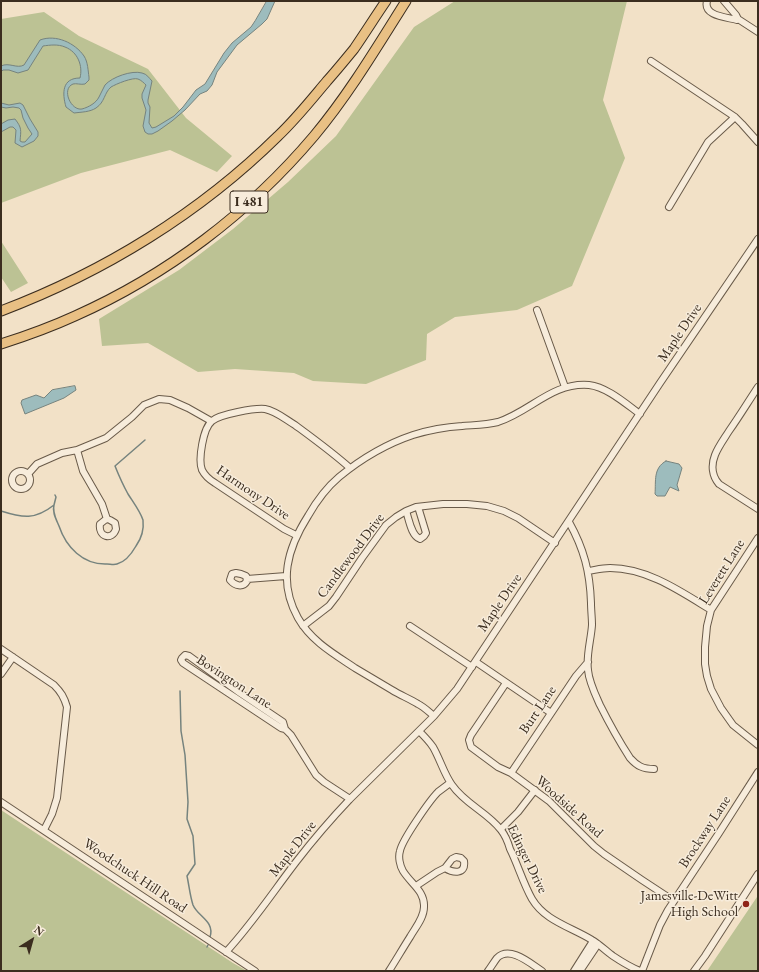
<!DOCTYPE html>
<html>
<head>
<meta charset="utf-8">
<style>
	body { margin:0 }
	#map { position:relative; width:759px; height:972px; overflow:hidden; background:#f2e1c7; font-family:"EB Garamond",serif }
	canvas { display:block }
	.frame { position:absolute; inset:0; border:2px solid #3b2d1f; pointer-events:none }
	.north { position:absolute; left:12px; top:920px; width:40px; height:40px; -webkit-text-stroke:3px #f7ecdb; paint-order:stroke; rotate:37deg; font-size:11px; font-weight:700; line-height:16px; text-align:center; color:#3b2d1f }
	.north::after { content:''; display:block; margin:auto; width:14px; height:18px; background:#3b2d1f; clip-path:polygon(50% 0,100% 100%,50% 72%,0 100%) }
</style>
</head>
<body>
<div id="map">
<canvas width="759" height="972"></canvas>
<div class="frame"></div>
<div class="north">N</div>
</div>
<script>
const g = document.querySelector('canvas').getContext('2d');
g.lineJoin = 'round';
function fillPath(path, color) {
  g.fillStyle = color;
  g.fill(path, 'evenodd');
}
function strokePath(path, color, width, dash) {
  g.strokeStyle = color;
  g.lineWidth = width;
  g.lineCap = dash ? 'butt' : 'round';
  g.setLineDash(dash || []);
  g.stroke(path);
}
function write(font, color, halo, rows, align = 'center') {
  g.font = font + ' "EB Garamond",serif';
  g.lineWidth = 3;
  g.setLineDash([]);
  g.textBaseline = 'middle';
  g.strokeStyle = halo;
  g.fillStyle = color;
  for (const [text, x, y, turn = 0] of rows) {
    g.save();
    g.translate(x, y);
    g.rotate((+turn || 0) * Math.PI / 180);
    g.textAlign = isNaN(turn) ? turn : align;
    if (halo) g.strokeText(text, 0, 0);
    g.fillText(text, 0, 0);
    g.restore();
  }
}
fillPath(new Path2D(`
	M455,1h172l-24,99 22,58 -53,128 -55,24 -62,7 -28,17 -1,26 -60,24 -53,-3 -19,-8 -59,-4 -37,3 -50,-29 -46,3 -3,-27 80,-49 54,-41 55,-47 48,-46 78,-109z
	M44,12l35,24 69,33 38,49 46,38 -15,16 -47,-22 -89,23 -80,30v-184z
	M1,241l27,42 -17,9 -10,-15z
	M1,810l232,153 14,8h-246z
	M758,896v75h-51l50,-74z`), '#bcc294');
const water = new Path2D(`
	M267,1h8l-8,18 -5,5 -25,21 -20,27 -5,13 -5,6 -7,3 -15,16 -13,11 -14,10 -6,3h-4l-3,-2 -2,-6 3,-16 -4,-12v-4l4,-9c-2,-2 -5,-5 -8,-6 -5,-2 -22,5 -27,8 -7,6 -6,15 -15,21 -6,4 -14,4 -22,5l-8,-6c-4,-14 -4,-29 14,-29 3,-12 -2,-26 -15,-31 -7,-3 -15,-2 -22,-1l-15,24 -10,3 -9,-3h-6l-2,2v-6c8,-4 16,3 23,-1l16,-25c16,-6 35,3 44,16 4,6 4,15 5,21v3l-4,4c-4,1 -9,-1 -12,0 -12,5 -2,27 9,25 7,-2 14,-6 17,-12 2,-4 4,-8 6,-12 7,-8 27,-15 37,-12 5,1 7,5 10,8l-4,19v3l2,4 -1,16 3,5 4,-1 18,-11 9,-9 13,-17 9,-6 19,-31 8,-10 19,-16 4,-6z
	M1,103l8,2 11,-2 3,2 7,14 8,13v4l-4,5 -12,6 -7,-4 1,-13 -3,-3h-3l-9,5v-8l7,-4 7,-1c7,9 6,11 5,22l2,1h3l7,-8 -4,-6 -5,-10 -2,-8 -2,-2 -6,-1 -7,1 -5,-1z
	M75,386l1,4 -12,8 -39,16 -4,-11 1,-3 14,-5 8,3 8,-8z
	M666,461l13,3 3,4 -5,17 2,6 -9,-4 -5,9h-8l-2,-2c1,-13 -2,-26 11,-33z`);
fillPath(water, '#9dbcbd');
strokePath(water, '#76837e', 1);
strokePath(new Path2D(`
	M54,505c-2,7 2,14 5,21 7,21 24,39 48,38 3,0 7,1 10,0 8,-2 15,-11 19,-18 5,-7 8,-17 7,-26 -3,-9 -10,-18 -15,-26 -5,-9 -9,-18 -13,-28l30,-26
	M1,511c22,7 34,9 53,-6l2,-8 -1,-2
	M180,691l1,40 4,24 3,47 -1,17 6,17 2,28 -8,12c2,9 3,20 6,29 5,12 22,16 17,32
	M207,947l1,-2`), '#76837e', 1.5);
const minor = new Path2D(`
	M707,1c-4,15 19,16 30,19l1,-1 -2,-4 -12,-14
	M738,19l20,13
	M651,61l84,56 7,7 16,18
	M669,207l39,-65 27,-25
	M537,310l28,77
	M758,387c-10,15 -19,30 -29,44 -5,8 -11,16 -14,24 -4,10 -3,21 4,29l39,25
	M77,450l6,21 19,33 5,15 -2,1 -5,4c-2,13 12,17 16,5l-1,-6 -5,-3 -3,-1
	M12 480a9 9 0 1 1 18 0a9 9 0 1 1-18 0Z
	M28,474l9,-10 25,-11 15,-3 29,-12 26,-21 12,-12 15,-6 11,1 18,8 23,13
	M406,511c3,8 5,25 14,28l4,-3 2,-3 -7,-23v-3
	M569,522c15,27 21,50 22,81 0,7 1,15 1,22 -1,15 -6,30 -4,45 1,12 7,24 12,35 9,18 19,36 30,53 7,8 13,11 24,11
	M296,535l-12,-6 -69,-46c-5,-3 -10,-7 -13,-13 -4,-10 1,-42 10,-49 8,-7 43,-13 53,-12 11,2 20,10 30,16 19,14 37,27 55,43
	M758,538l-47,72 -4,16 -2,21v17l2,12 4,13 10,19 12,17 25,20
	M588,571c7,-1 14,-3 22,-3 37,0 70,23 101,42
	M236,573l5,1 5,2 1,5c-4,7 -12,5 -17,-1l2,-6z
	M247,579l39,-3
	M303,626l26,-20 7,-9 26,-39 24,-33 10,-8 10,-6 10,-4 27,-3h24l20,2 17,5 14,7 37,25
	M410,626l62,41
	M1,649l53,36c7,7 10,12 13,22l-10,91 -5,16 -8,16
	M476,662l75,51
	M1,674l12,-17
	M506,683l-35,52 -2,5 2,7 27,20 13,6 38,28 45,45 10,8 38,26 32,21
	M434,716c-5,-4 -10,-9 -16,-12 -8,-5 -18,-9 -26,-14 -12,-7 -25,-15 -37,-22 -21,-14 -44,-27 -57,-50 -20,-36 -11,-69 10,-102 8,-14 18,-28 31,-39 22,-18 47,-33 74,-42 16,-5 32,-8 49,-9 12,-1 24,-1 36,-4 32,-10 54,-40 91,-37 18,2 37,19 51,29
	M285,729l-4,-1 -98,-65 -2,-3 1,-2 3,-3 4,1 51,37 43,29 2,7 6,6 25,40 8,7 26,17
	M419,731c5,5 10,10 14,16 7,12 11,27 19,38 13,19 35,27 49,45 4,5 7,12 9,19 8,16 13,34 22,50 13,22 39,28 60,41 7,4 14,11 21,16 9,6 17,11 27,15
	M511,773l65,-97 12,-14
	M1,802l254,169
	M501,829l17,-17 17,-22
	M456,857l5,1 3,3c2,14 -11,12 -19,7l7,-9z
	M416,886l21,-14 8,-4
	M226,952c26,-28 47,-60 70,-90 17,-22 35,-43 54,-63l84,-83 23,-27 203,-306 98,-144
	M389,971c7,-11 14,-23 21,-34 5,-9 14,-19 14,-30 1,-16 -13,-23 -21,-36 -3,-5 -5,-14 -3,-20 2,-11 30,-51 38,-59 4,-3 8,-6 12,-9
	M488,971c3,-4 6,-9 9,-13 13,-13 34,6 45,13
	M574,971l19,-30
	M580,971l18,-27
	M642,971l18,-46 8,-15 51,-77 39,-61
	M694,971l11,-15 53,-82`);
const highway = new Path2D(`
	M1,311c103,-39 199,-98 277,-175 18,-17 33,-36 49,-55 9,-10 18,-21 27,-32 11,-16 21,-32 32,-48
	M1,344c25,-8 50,-17 74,-28 92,-41 174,-103 239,-180 35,-42 63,-89 92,-135`);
strokePath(minor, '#695a49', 8);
strokePath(highway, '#3b2d1f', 11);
strokePath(minor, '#f7ecdb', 6);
strokePath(highway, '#e9c084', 9);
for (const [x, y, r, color] of [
	[746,904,4,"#8f2418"]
]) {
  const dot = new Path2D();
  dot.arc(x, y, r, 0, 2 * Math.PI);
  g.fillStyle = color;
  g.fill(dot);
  strokePath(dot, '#f7ecdb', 1.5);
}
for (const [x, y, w] of [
	[249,202,38]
]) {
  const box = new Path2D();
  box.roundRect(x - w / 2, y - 11, w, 22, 3);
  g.fillStyle = '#f7ecdb';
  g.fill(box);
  strokePath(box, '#3b2d1f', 1);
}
write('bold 13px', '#3b2d1f', null, [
	["I 481",249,202]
]);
write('14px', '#3b2d1f', '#f7ecdb', [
	["Maple Drive",680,333,-56],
	["Harmony Drive",253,493,34],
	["Candlewood Drive",351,556,-53],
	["Leverett Lane",722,572,-58],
	["Maple Drive",500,603,-56],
	["Bovington Lane",234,682,33],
	["Burt Lane",538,710,-56],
	["Woodside Road",569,807,42],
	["Brockway Lane",705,832,-57],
	["Maple Drive",293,849,-52],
	["Edinger Drive",527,859,64],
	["Woodchuck Hill Road",135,876,34]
]);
write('14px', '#3b2d1f', '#f7ecdb', [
	["Jamesville-DeWitt",738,896],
	["High School",738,912]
], 'right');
</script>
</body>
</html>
